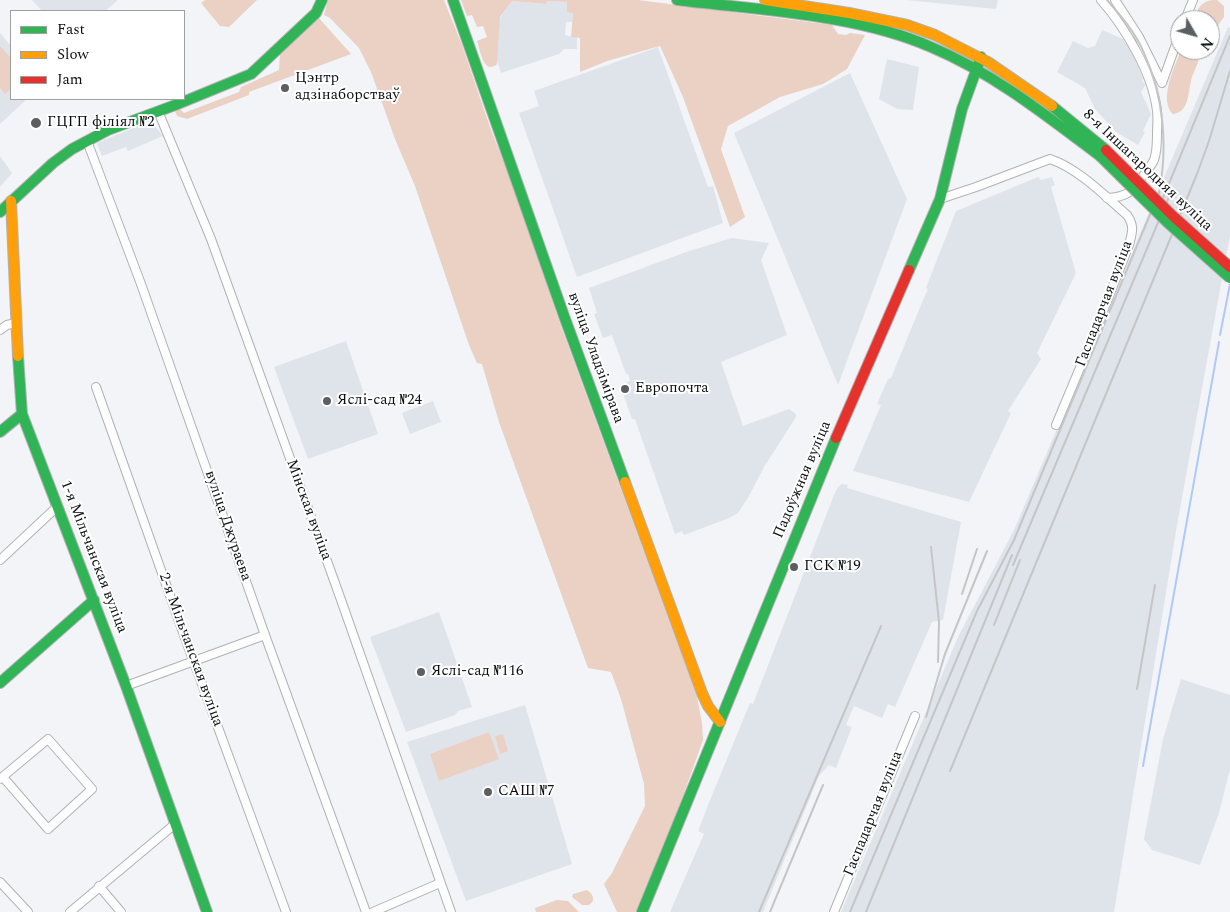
<!DOCTYPE html>
<html>
<head>
<meta charset="utf-8">
<style>
	body { margin:0 }
	#map { position:relative; width:1230px; height:912px; overflow:hidden; background:#f2f4f7; font-family:Spectral,serif }
	canvas { display:block }
	.legend { position:absolute; left:10px; top:10px; width:175px; height:90px; box-sizing:border-box; background:#fff; border:1px solid #9e9f9f; margin:0; padding:6px 9px; list-style:none; font-size:15px; color:#0d0e0f }
	.legend li { display:flex; align-items:center; gap:10px; height:25px }
	.legend b { width:25px; border:1px solid #9e9f9f }
	.north { position:absolute; left:1170px; top:10px; width:50px; height:50px; box-sizing:border-box; background:#fff; border:1px solid #9e9f9f; border-radius:50%; rotate:128deg; font-size:14px; font-weight:700; line-height:20px; text-align:center; color:#0d0e0f }
	.north::after { content:''; display:block; margin:auto; width:18px; height:22px; background:#5d5e60; clip-path:polygon(50% 0,100% 100%,50% 72%,0 100%) }
</style>
</head>
<body>
<div id="map">
<canvas width="1230" height="912"></canvas>
<ul class="legend">
<li><b style="height:6px;background:#30b455"></b>Fast</li>
<li><b style="height:6px;background:#ff9f0a"></b>Slow</li>
<li><b style="height:6px;background:#e5322d"></b>Jam</li>
</ul>
<div class="north">N</div>
</div>
<script>
const g = document.querySelector('canvas').getContext('2d');
g.lineJoin = 'round';
function fillPath(path, color) {
  g.fillStyle = color;
  g.fill(path, 'evenodd');
}
function strokePath(path, color, width, dash) {
  g.strokeStyle = color;
  g.lineWidth = width;
  g.lineCap = dash ? 'butt' : 'round';
  g.setLineDash(dash || []);
  g.stroke(path);
}
function write(font, color, halo, rows, align = 'center') {
  g.font = font + ' Spectral,serif';
  g.lineWidth = 4;
  g.setLineDash([]);
  g.textBaseline = 'middle';
  g.strokeStyle = halo;
  g.fillStyle = color;
  for (const [text, x, y, turn = 0] of rows) {
    g.save();
    g.translate(x, y);
    g.rotate((+turn || 0) * Math.PI / 180);
    g.textAlign = isNaN(turn) ? turn : align;
    if (halo) g.strokeText(text, 0, 0);
    g.fillText(text, 0, 0);
    g.restore();
  }
}
fillPath(new Path2D(`
	M32,0h86l-13,11h-63z
	M906,0h92l-2,9z
	M511,1l35,3 1,-3 20,1 6,11 -1,9h-6l-1,13 12,3v11h-13l-5,5 -58,19 -4,-12 -2,-35z
	M1228,27l2,1v207l-53,290 -63,387h-273l117,-275 56,-107z
	M1102,30l21,9 9,12 11,28 -1,3 4,2 -5,8 10,22 -8,17 2,1 -7,13 -22,-13 -21,-23 -10,-21 -28,-16 16,-31 15,7 7,-2z
	M0,33l11,13v53h16l-27,25z
	M658,47l50,140 5,-1 10,37 -146,54 -58,-164 20,-7 -5,-15z
	M887,59l32,8 -6,43 -16,-1 -18,-10z
	M850,73l57,126 -69,186 -104,-252z
	M143,124l11,1 9,11 -35,15 -2,-4 -24,9 -5,-13z
	M0,156l12,17 -12,14z
	M1038,177l3,3 11,-3 3,8 -4,2 25,86 -39,80 4,6 -33,52 3,2 -42,89 -116,-31 28,-66 -4,-1 11,-25 3,-1 32,-78 5,-11 -2,-1 30,-77z
	M732,238l37,5 -8,17 26,75 -66,27 22,64 46,-17 7,5v3l-32,50 -15,29 -11,17 -9,5 -45,17 -2,-4 -7,3 -40,-115h-3l-12,-34 10,-4 -2,-7h-2l-14,-39 -9,3 -9,-24 3,-1 -8,-25 97,-36z
	M346,341l32,93 -70,25 -34,-92z
	M433,401l8,21 -31,12 -8,-21z
	M842,484l6,1 -1,3 114,34 -18,98 -11,2 -37,85 -7,-3 -6,14 -28,-12 -8,19 6,2 -16,41 -7,-3 -10,11 -56,136h-93l34,-78 -6,-3 12,-31 40,-97 3,1 81,-209 4,-8z
	M439,612l33,95 -14,4 -3,4 -49,17 -36,-95z
	M1181,679l49,16v74l-11,44 -19,52 -48,-15 -8,-11 19,-100z
	M525,705l47,159 -106,37 -59,-159z`), '#dfe4eb');
fillPath(new Path2D(`
	M205,0h52l-28,27 -9,-1 -19,-23z
	M328,0h116l18,45 29,85 26,65 41,123 139,378 5,27 1,17 -26,73 -39,99h-21l-13,-28 8,-11 33,-67 -1,-22 -23,-85 -10,-27 -23,-4 -89,-246 -17,-58 -5,-1 -8,-18 -54,-159 -20,-47 -24,-67 -12,-24 -29,-30 -6,-3z
	M461,0h177l194,25 6,9 8,1 4,-2 15,2 -18,34 -24,15 -43,13 -52,29 -7,23 24,68 -15,10 -47,-130 -23,-51 -53,15 -27,11v-34l-9,-1 2,-24 -6,-1v-10l-20,-1 -1,3 -34,-3 -12,16 -3,47c-13,12 -17,-14 -20,-23l10,-4 -4,-11 -6,1 -5,-12 -5,1z
	M1217,0l7,6v11l-14,19v-16h-17c6,-13 8,-20 24,-20z
	M318,17l33,37 -102,38v3l-62,24 -10,-3 -2,-5 4,-3 5,5 55,-21 2,-5 38,-17 1,-17z
	M0,46l11,12v31l-6,5 -5,-6z
	M1181,50h20c-2,11 -5,17 -9,27 -4,12 -2,36 -19,37 -15,-14 2,-48 8,-64z
	M489,732l10,27 -60,22 -9,-27z
	M503,734l5,17 -8,3 -5,-18z
	M587,890c4,3 7,6 6,11l-4,4h-7l-10,-8 1,-3z
	M557,900l11,1 11,11h-43l-1,-4z`), '#ead1c4');
strokePath(new Path2D(`
	M1220,335l10,-51
	M1143,766l76,-424`), '#b0c9f8', 2);
const street = new Path2D(`
	M1101,0c24,27 52,74 56,111 1,7 0,15 0,23 0,9 0,18 -3,26 -3,6 -7,11 -11,16 -11,16 -16,21 -36,22
	M1115,0l24,37 23,46
	M1185,20l8,-20
	M1162,83l18,-50
	M158,111l53,128 129,358 111,315
	M87,141l54,143 124,351 101,277
	M940,199l36,-12 74,-28c29,10 54,36 77,56 8,11 5,18 2,30l-37,94 -36,86
	M0,330l7,-5 9,-2
	M96,387l88,248 102,277
	M0,560l58,-54
	M126,686l139,-51
	M0,779l48,-40 44,50 -44,40 -45,-52
	M0,882l28,30
	M99,886l22,26
	M70,912l105,-88
	M373,912l67,-29
	M834,912l81,-196`);
const fast = new Path2D(`
	M453,0l111,316 61,166
	M677,0c81,10 179,14 254,47 62,26 116,69 169,109
	M1052,106l54,44
	M0,212l53,-49 19,-14 36,-19 70,-26 73,-30 65,-61 6,-13
	M909,270l31,-71 22,-90 19,-52
	M18,356l4,58 104,272 81,226
	M0,432l22,-18
	M0,683l94,-83
	M642,912l194,-474`);
const slow = new Path2D(`
	M765,0l84,13 58,12 28,10 53,27 64,44
	M11,201l7,155
	M625,482l77,211 6,13 12,16`);
const jam = new Path2D(`
	M836,438l73,-168`);
strokePath(street, '#b1b2b4', 10);
strokePath(fast, '#b1b2b4', 12);
strokePath(slow, '#b1b2b4', 12);
strokePath(jam, '#b1b2b4', 12);
strokePath(street, '#fdfdfe', 8);
strokePath(fast, '#30b455', 10);
strokePath(slow, '#ff9f0a', 10);
strokePath(jam, '#e5322d', 10);
strokePath(new Path2D(`
	M1163,198l67,-162
	M931,547l8,75 -1,40
	M1013,565l158,-373
	M962,594l15,-45
	M994,625l26,-65
	M1137,689l18,-104
	M926,717l19,-63 42,-103
	M950,771l247,-597 12,-33 21,-70
	M759,912l122,-286
	M770,912l53,-127
	M850,912l127,-301 37,-71 145,-347c9,-46 5,-96 -15,-140 -8,-20 -23,-37 -37,-53
	M866,912l146,-357`), '#c5c5c6', 2);
const fastBridge = new Path2D(`
	M1100,156l67,66 63,56`);
const jamBridge = new Path2D(`
	M1106,150l67,66 57,51`);
strokePath(fastBridge, '#b1b2b4', 12, []);
strokePath(jamBridge, '#b1b2b4', 12, []);
strokePath(fastBridge, '#30b455', 10);
strokePath(jamBridge, '#e5322d', 10);
for (const [x, y, r, color] of [
	[285,88,5,"#5d5e60"],
	[36,123,6,"#5d5e60"],
	[625,389,5,"#5d5e60"],
	[327,401,5,"#5d5e60"],
	[794,567,5,"#5d5e60"],
	[421,672,5,"#5d5e60"],
	[488,792,5,"#5d5e60"]
]) {
  const dot = new Path2D();
  dot.arc(x, y, r, 0, 2 * Math.PI);
  g.fillStyle = color;
  g.fill(dot);
  strokePath(dot, '#fff', 2);
}
write('15px', '#0d0e0f', '#fff', [
	["Цэнтр",295,79],
	["адзінаборстваў",295,96],
	["ГЦГП філіял №2",47,123],
	["Европочта",635,389],
	["Яслі-сад №24",337,401],
	["ГСК №19",804,567],
	["Яслі-сад №116",431,672],
	["САШ №7",498,792]
], 'left');
write('15px', '#0d0e0f', '#fff', [
	["8-я Іншагародняя вуліца",1147,171,43],
	["Гаспадарчая вуліца",1105,304,-69],
	["вуліца Уладзімірава",595,358,70],
	["Падоўжная вуліца",803,480,-67],
	["Мінская вуліца",308,510,70],
	["вуліца Джураева",227,526,71],
	["1-я Мільчанская вуліца",93,557,69],
	["2-я Мільчанская вуліца",190,650,70],
	["Гаспадарчая вуліца",874,814,-68]
]);
</script>
</body>
</html>
